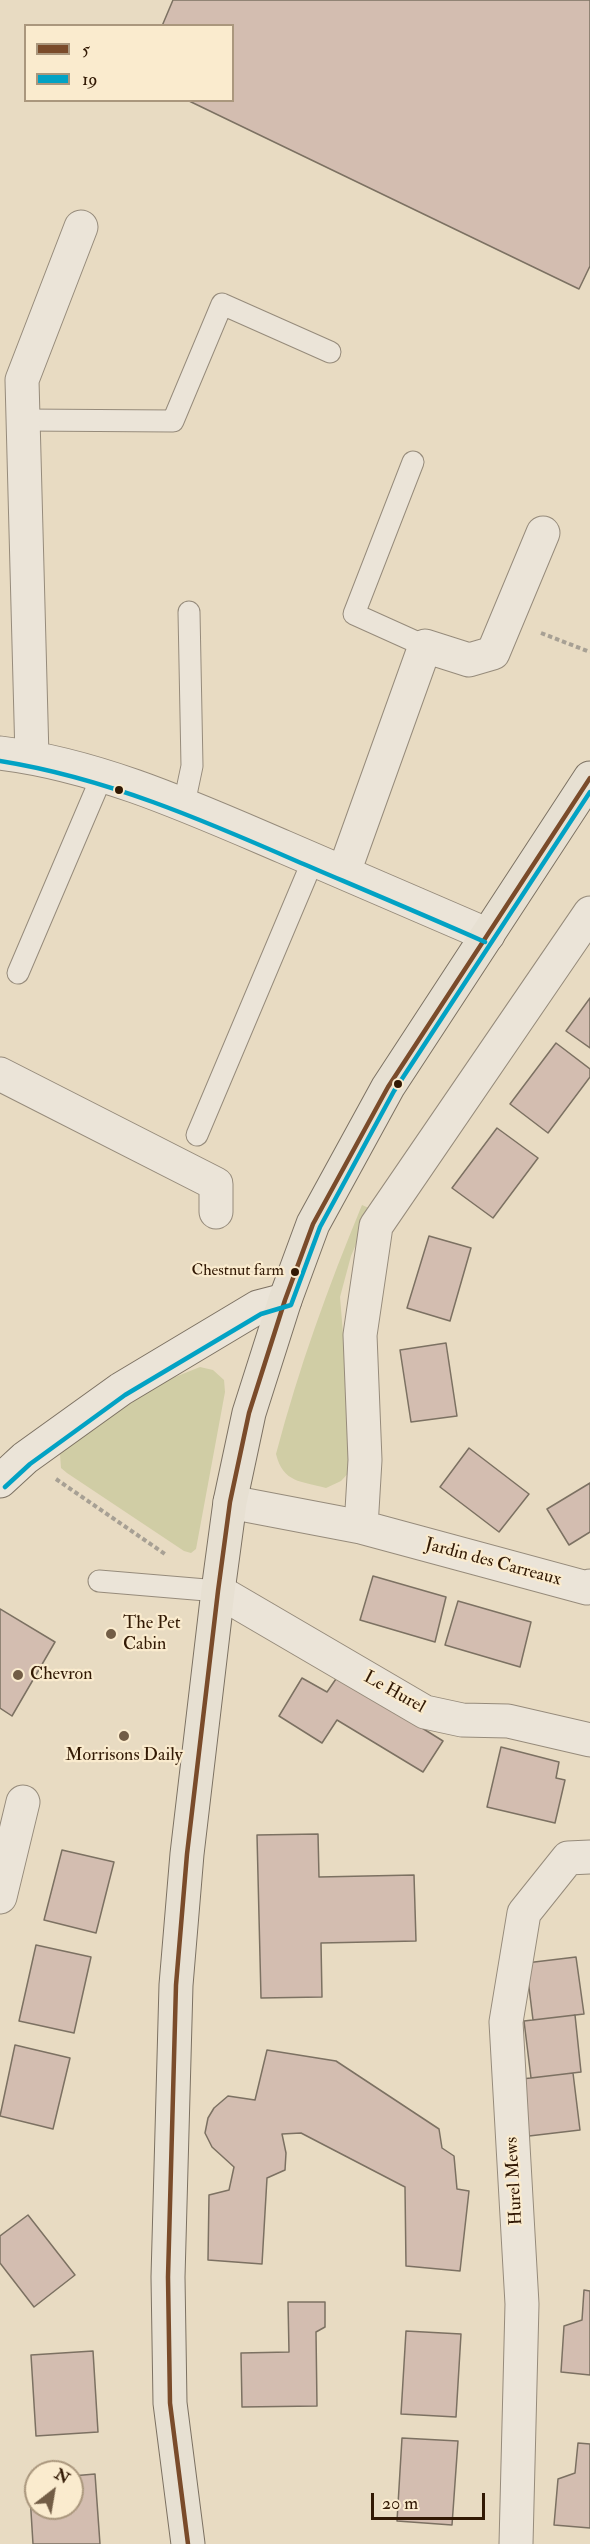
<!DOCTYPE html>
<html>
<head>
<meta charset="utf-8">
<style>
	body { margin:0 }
	#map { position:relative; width:590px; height:2544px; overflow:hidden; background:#e8dbc2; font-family:"IM FELL Double Pica",serif }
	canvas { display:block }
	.legend { position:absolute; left:24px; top:24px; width:210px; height:78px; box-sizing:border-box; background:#faebce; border:2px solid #aa977d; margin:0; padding:8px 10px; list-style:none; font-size:18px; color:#321904 }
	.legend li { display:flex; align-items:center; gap:12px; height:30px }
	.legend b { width:30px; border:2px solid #aa977d }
	.north { position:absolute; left:24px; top:2460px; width:60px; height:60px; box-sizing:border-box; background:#faebce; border:2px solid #aa977d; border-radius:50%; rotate:31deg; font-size:16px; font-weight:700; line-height:24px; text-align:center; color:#321904 }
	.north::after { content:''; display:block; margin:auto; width:21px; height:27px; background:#725d46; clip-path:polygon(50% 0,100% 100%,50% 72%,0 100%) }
	.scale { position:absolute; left:371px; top:2493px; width:114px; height:27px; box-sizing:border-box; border:3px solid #321904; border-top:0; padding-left:8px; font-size:18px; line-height:21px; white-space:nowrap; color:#321904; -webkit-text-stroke:4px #faebce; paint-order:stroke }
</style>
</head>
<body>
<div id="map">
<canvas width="590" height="2544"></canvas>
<ul class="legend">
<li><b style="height:8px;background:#7a4b2a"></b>5</li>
<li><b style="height:8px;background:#02a2c4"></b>19</li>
</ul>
<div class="north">N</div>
<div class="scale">20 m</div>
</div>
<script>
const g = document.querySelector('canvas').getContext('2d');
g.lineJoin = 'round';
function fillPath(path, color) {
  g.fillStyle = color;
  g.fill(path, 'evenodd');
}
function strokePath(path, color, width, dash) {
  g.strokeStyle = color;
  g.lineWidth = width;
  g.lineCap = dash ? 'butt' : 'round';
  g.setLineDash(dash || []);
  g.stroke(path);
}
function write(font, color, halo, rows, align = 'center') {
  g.font = font + ' "IM FELL Double Pica",serif';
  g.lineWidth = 4.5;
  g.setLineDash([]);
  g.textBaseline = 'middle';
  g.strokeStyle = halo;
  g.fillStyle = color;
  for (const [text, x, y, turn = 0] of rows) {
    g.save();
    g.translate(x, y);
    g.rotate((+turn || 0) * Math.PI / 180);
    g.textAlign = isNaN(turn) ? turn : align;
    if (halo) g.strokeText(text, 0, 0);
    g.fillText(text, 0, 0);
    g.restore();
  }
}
fillPath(new Path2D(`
	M362,1205l9,4 -20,47 -11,41 14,170 -13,14 -15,7c-25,-7 -43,-5 -50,-34 23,-87 52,-167 86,-249z
	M200,1367l13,3 11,10 1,12 -29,157 -5,4 -7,-2 -117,-78 -6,-5 -1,-14 10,-11 95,-62z`), '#d0cda5');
const building = new Path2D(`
	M173,0h417v266l-11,23 -392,-189h45v-74h-70z
	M590,998v50l-24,-17z
	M556,1043l34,26v8l-42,56 -38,-29z
	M497,1128l41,30 -45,60 -41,-30z
	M429,1236l42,12 -21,73 -43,-13z
	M446,1343l11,73 -46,6 -11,-72z
	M469,1448l60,46 -30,38 -59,-45z
	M590,1483v49l-21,13 -22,-36z
	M373,1576l73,21 -11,45 -75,-22z
	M458,1601l73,21 -11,45 -75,-22z
	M0,1609l55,33 -43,74 -12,-8z
	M338,1676l105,65 -20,31 -86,-52 -15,23 -43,-27 23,-38 25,14z
	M501,1747l58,15 -3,16 9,2 -10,43 -68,-16z
	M318,1834l1,43 95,-2 2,66 -95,2 1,54 -61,1 -4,-163z
	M62,1850l52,12 -18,71 -52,-13z
	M36,1945l55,12 -17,76 -55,-12z
	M576,1957l8,57 -51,6 -7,-57z
	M575,2015l6,57 -50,6 -7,-57z
	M15,2045l55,13 -17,71 -53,-13z
	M267,2050l69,11 103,68 3,19 12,8 3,33 12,2 -9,80 -54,-5 -1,-79 -104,-54 -19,1 4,19 -1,17 -18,8 -5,86 -54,-4 1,-65 20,-5 5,-23 -22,-20 -7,-14 3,-15 6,-10 14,-12 27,4z
	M573,2073l7,57 -51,6 -7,-57z
	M28,2215l47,60 -41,32 -34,-44v-27z
	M584,2290l6,1v84l-29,-3 3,-46 18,-6z
	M288,2302h37v25l-9,5 1,74 -75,1 -1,-54 48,-1z
	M406,2331l55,3 -5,83 -55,-3z
	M93,2351l5,81 -62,4 -5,-81z
	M402,2438l56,3 -6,84 -55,-4z
	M578,2443l12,1v84l-36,-3 4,-46 17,-6z
	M95,2474l5,70h-67l-4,-65 7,-1v30h36v-32z`);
fillPath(building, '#d3bdb0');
strokePath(building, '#7c7162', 1.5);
const lane = new Path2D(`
	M23,420l150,1 49,-117 108,48
	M413,462l-59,152 71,32
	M184,804l8,-38 -3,-154
	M18,973l84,-197
	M197,1135l116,-275
	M99,1581l119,10`);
const street = new Path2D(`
	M0,753c99,12 193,55 284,94 68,30 136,58 204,88
	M32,757l-10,-377 59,-153
	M344,872l81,-226 44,14 24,-7 50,-120
	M0,1074l216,110v28
	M230,1502l131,25 226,61 3,-2
	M361,1527l4,-67 -5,-125 16,-109 214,-313
	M218,1591l207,121 37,8 46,1 82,19
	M0,1897l23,-95
	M516,2544l6,-240 -16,-282 18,-109 44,-55 22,-1`);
const secondary = new Path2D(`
	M0,1481l25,-23 96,-69 137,-82 27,-7`);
const primary = new Path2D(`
	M188,2544l-18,-141 -2,-126 8,-292 11,-131 31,-263 12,-89 19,-89 36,-113 28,-76 75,-137 202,-309`);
strokePath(lane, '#968b7b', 23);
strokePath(street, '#968b7b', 35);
strokePath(secondary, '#7c7162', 35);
strokePath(primary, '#7c7162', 35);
strokePath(new Path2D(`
	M541,633l49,19
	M56,1479l109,75`), '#a7a094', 4, [4.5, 3]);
strokePath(lane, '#ebe4d8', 21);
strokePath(street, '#ebe4d8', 33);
strokePath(secondary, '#ebe4d8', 33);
strokePath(primary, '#e7e0d2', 33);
strokePath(new Path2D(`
	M188,2544l-18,-141 -2,-126 8,-292 11,-131 31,-263 12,-89 19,-89 36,-113 28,-76 75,-137 202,-309`), '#7a4b2a', 4.5);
strokePath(new Path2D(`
	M0,761c106,17 203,59 301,102 61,26 123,52 184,79
	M5,1487l25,-23 95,-69 136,-81 30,-9 29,-78 74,-136 196,-299`), '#02a2c4', 4.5);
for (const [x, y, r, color] of [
	[119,790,5,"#321904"],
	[398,1084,5,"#321904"],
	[295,1272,5,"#321904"],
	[111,1634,6,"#725d46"],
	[18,1675,6,"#725d46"],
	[124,1736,6,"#725d46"]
]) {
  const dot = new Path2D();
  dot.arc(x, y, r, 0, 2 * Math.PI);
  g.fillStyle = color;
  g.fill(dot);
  strokePath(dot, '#faebce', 2);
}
write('16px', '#321904', '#faebce', [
	["Chestnut farm",284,1272]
], 'right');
write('18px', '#321904', '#faebce', [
	["Jardin des Carreaux",493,1563,15],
	["Le Hurel",394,1693,29],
	["Hurel Mews",515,2181,-93]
]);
write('18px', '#321904', '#faebce', [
	["The Pet",123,1624],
	["Cabin",123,1645],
	["Chevron",30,1675],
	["Morrisons Daily",124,1756,"center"]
], 'left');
</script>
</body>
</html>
